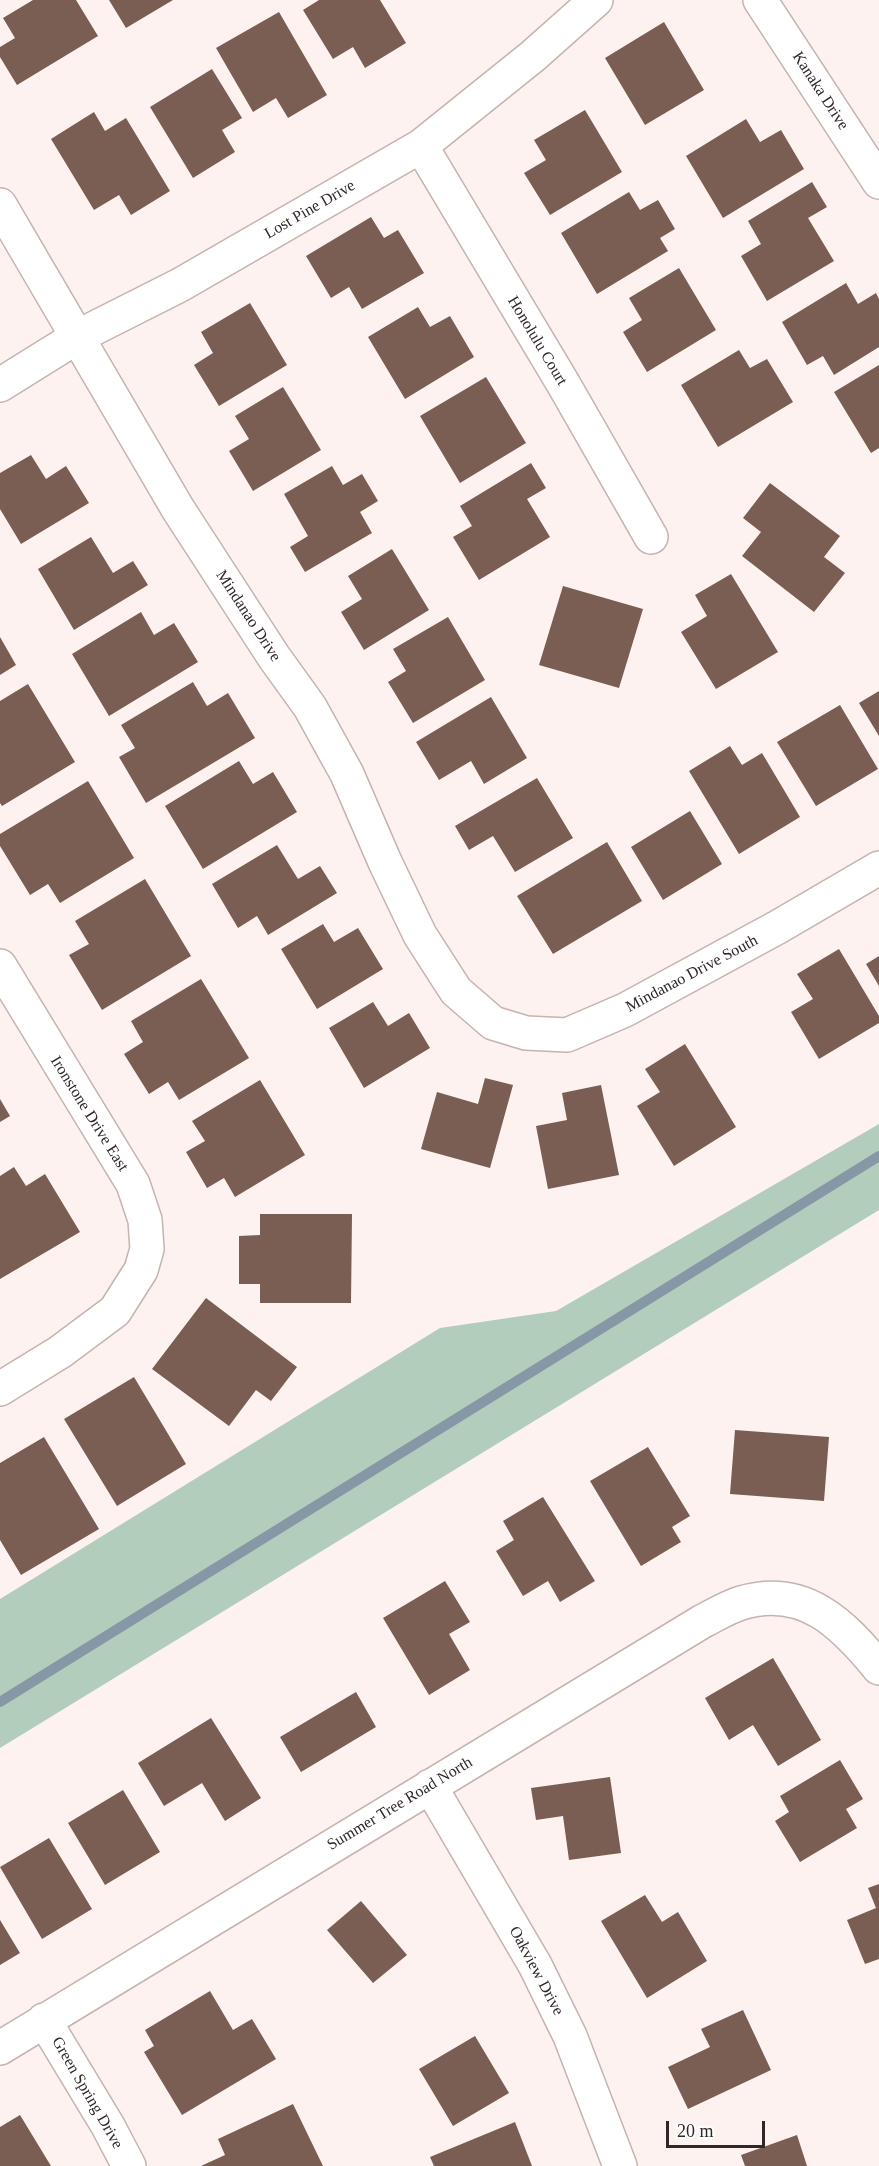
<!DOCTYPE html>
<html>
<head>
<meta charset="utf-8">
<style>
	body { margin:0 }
	#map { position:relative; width:879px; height:2166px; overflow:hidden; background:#fdf2ef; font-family:"Times New Roman",serif }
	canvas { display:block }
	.scale { position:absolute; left:666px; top:2121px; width:99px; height:27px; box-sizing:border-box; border:3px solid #2f2826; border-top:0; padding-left:8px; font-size:18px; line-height:21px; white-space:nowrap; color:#2f2826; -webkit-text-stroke:4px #fff; paint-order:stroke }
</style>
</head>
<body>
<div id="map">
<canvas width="879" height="2166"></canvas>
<div class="scale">20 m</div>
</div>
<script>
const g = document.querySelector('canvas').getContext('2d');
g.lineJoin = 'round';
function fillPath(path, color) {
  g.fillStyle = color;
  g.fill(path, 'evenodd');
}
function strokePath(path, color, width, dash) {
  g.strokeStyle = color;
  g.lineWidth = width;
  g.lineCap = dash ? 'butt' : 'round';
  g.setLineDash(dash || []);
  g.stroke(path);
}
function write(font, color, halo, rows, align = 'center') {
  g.font = font + ' "Times New Roman",serif';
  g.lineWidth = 6;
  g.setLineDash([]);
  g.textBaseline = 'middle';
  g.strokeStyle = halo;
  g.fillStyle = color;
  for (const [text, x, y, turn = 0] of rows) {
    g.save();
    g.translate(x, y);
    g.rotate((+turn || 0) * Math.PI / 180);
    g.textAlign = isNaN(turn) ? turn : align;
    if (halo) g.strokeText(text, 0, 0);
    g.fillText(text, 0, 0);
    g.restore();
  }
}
fillPath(new Path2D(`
	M879,1124v86l-879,538v-149l440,-271 116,-17z`), '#b3cdbd');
strokePath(new Path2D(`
	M0,1702l879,-546`), '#8698a5', 10);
fillPath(new Path2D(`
	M33,0h43l22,36 -81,49 -17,-28v-10l15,-9 -12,-20z
	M109,0h64l-47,28z
	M319,0h61l26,43 -41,25 -12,-21 -20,12 -30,-49z
	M279,12l48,83 -39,23 -12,-20 -23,14 -37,-64z
	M664,22l40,68 -59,35 -40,-67z
	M212,69l30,49 -20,12 13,22 -42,26 -43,-71z
	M585,110l37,62 -72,43 -26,-42 22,-13 -12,-20z
	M94,112l11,19 21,-13 44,73 -39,24 -12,-20 -25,15 -43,-71z
	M746,119l14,23 21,-12 23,39 -81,49 -37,-62z
	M812,182l15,25 -19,11 26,43 -67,40 -26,-45 20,-12 -13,-23z
	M629,192l11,18 18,-10 17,29 -15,9 8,13 -71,43 -36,-61z
	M371,217l13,21 14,-8 26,43 -62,36 -13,-22 -18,11 -25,-42z
	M679,268l37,62 -69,42 -24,-40 19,-12 -13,-22z
	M846,283l12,21 18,-11 3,6v48l-45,28 -11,-19 -16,9 -25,-43z
	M250,303l37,62 -68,41 -25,-41 19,-12 -12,-21z
	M418,307l12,20 20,-11 24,41 -69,42 -37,-62z
	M739,350l11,18 17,-9 26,43 -75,45 -37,-62z
	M879,365v83l-8,5 -37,-61z
	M486,377l40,66 -66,40 -40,-67z
	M283,387l38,63 -68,41 -24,-40 20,-12 -14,-23z
	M31,455l15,24 20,-13 23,37 -68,41 -21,-35v-36z
	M531,463l15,25 -19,11 23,38 -71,43 -26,-43 19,-11 -12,-20z
	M332,466l11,19 19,-11 16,27 -18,11 12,21 -67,39 -15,-25 18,-11 -24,-42z
	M770,483l70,53 -16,21 21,16 -31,39 -72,-56 19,-24 -18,-14z
	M91,537l22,36 20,-12 15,24 -74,45 -36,-61z
	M392,549l37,61 -65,40 -23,-38 21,-13 -14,-23z
	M731,574l47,78 -62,37 -35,-57 26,-16 -12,-21z
	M563,586l80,23 -24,79 -80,-23z
	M141,612l13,23 20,-12 24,39 -89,54 -37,-62z
	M448,617l37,63 -72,43 -25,-41 18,-11 -13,-22z
	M0,637l16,28 -16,10z
	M193,682l14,24 21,-13 27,45 -109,65 -27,-46 16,-9 -14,-23z
	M28,684l47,78 -73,44 -2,-3v-102z
	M879,691v45l-20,-33z
	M491,697l36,61 -43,26 -13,-23 -32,19 -23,-38z
	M840,705l38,64 -62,37 -39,-64z
	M730,746l12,19 20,-12 38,64 -61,37 -50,-83z
	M239,761l14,23 20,-12 24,40 -94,57 -38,-63z
	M537,778l36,60 -58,34 -22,-36 -24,14 -14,-24z
	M88,781l46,77 -74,45 -12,-19 -18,11 -30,-49v-12z
	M690,811l32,53 -59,36 -32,-53z
	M607,842l35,59 -89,53 -36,-58z
	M277,845l21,34 22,-13 17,27 -69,42 -11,-19 -19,12 -26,-44z
	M145,879l46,77 -89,54 -33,-55 20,-11 -14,-23z
	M323,924l11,18 24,-14 25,41 -66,40 -36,-60z
	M839,949l40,67v7l-60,36 -28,-47 22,-13 -16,-25z
	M879,956v30l-13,-22z
	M201,979l48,79 -70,42 -11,-18 -19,12 -25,-40 19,-12 -12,-21z
	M373,1002l15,24 21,-13 21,35 -66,40 -35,-60z
	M685,1044l51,83 -62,39 -37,-60 23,-14 -15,-23z
	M485,1078l28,7 -23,83 -69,-19 16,-57 41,12z
	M260,1080l45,75 -70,42 -11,-19 -17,10 -21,-36 19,-11 -13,-20z
	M601,1085l18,90 -71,14 -12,-63 31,-6 -5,-27z
	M0,1099l10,17 -10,6z
	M14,1167l12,19 19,-12 35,58 -80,47v-103z
	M260,1214h92l-1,89h-91v-19h-21v-48l21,-1z
	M206,1298l91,69 -26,34 -15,-11 -27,36 -77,-57z
	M134,1377l52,87 -69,42 -53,-87z
	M735,1430l94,7 -5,64 -94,-7z
	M44,1437l55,92 -78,46 -21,-35v-77z
	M648,1447l42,69 -18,11 9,15 -40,24 -51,-85z
	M543,1497l52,84 -35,21 -12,-21 -25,15 -27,-45 18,-11 -11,-19z
	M445,1581l25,41 -21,12 21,36 -41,25 -46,-77z
	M773,1658l48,82 -43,26 -25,-41 -24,15 -24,-42z
	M356,1692l20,35 -75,45 -21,-35z
	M211,1718l50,80 -36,23 -23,-38 -38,23 -26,-43z
	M840,1760l23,39 -17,10 11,19 -57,34 -25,-41 14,-9 -9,-16z
	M610,1777l11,76 -52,7 -6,-44 -27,4 -5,-32z
	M123,1790l37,62 -55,33 -37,-62z
	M49,1838l43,71 -50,30 -42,-72z
	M879,1884v75l-14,5 -18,-44 29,-12 -8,-20z
	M645,1895l17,27 16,-10 29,49 -60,37 -46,-77z
	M361,1901l46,54 -34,28 -46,-53z
	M0,1920l20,33 -20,12z
	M210,1991l23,39 19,-11 24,40 -94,56 -38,-63 10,-6 -9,-16z
	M743,2010l28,60 -83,39 -20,-42 42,-20 -9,-18z
	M475,2036l34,57 -56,33 -34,-57z
	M293,2104l30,62h-122l24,-11 -7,-16z
	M20,2115l31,51h-51v-39z
	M515,2122l17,44h-98l-4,-9z
	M797,2135l10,31h-62l-4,-11z`), '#7a5d53');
const street = new Path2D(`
	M760,0l119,182
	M421,146l143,239 87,152
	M0,205l178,304 96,148 36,50 37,67 38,88 35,73 36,56 37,32 33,10 41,2 58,-25 153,-83 101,-59
	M0,385l77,-48 103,-52 241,-139 112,-90 63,-56
	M0,966l133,218 12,36 2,29 -6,21 -26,41 -55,41 -60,37
	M430,1786l105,179 35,71 50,130
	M44,2020l64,106 21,40
	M0,2048l703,-427c12,-6 25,-14 38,-18 63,-19 102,21 138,65`);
strokePath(street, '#c5b4ae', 36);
strokePath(street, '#fff', 33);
write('16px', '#2f2826', '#fff', [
	["Kanaka Drive",820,91,57],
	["Lost Pine Drive",310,210,-30],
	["Honolulu Court",537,341,59],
	["Mindanao Drive",248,616,57],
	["Mindanao Drive South",692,974,-28],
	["Ironstone Drive East",89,1114,58],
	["Summer Tree Road North",400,1804,-31],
	["Oakview Drive",536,1971,62],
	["Green Spring Drive",87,2093,60]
]);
</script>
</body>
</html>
